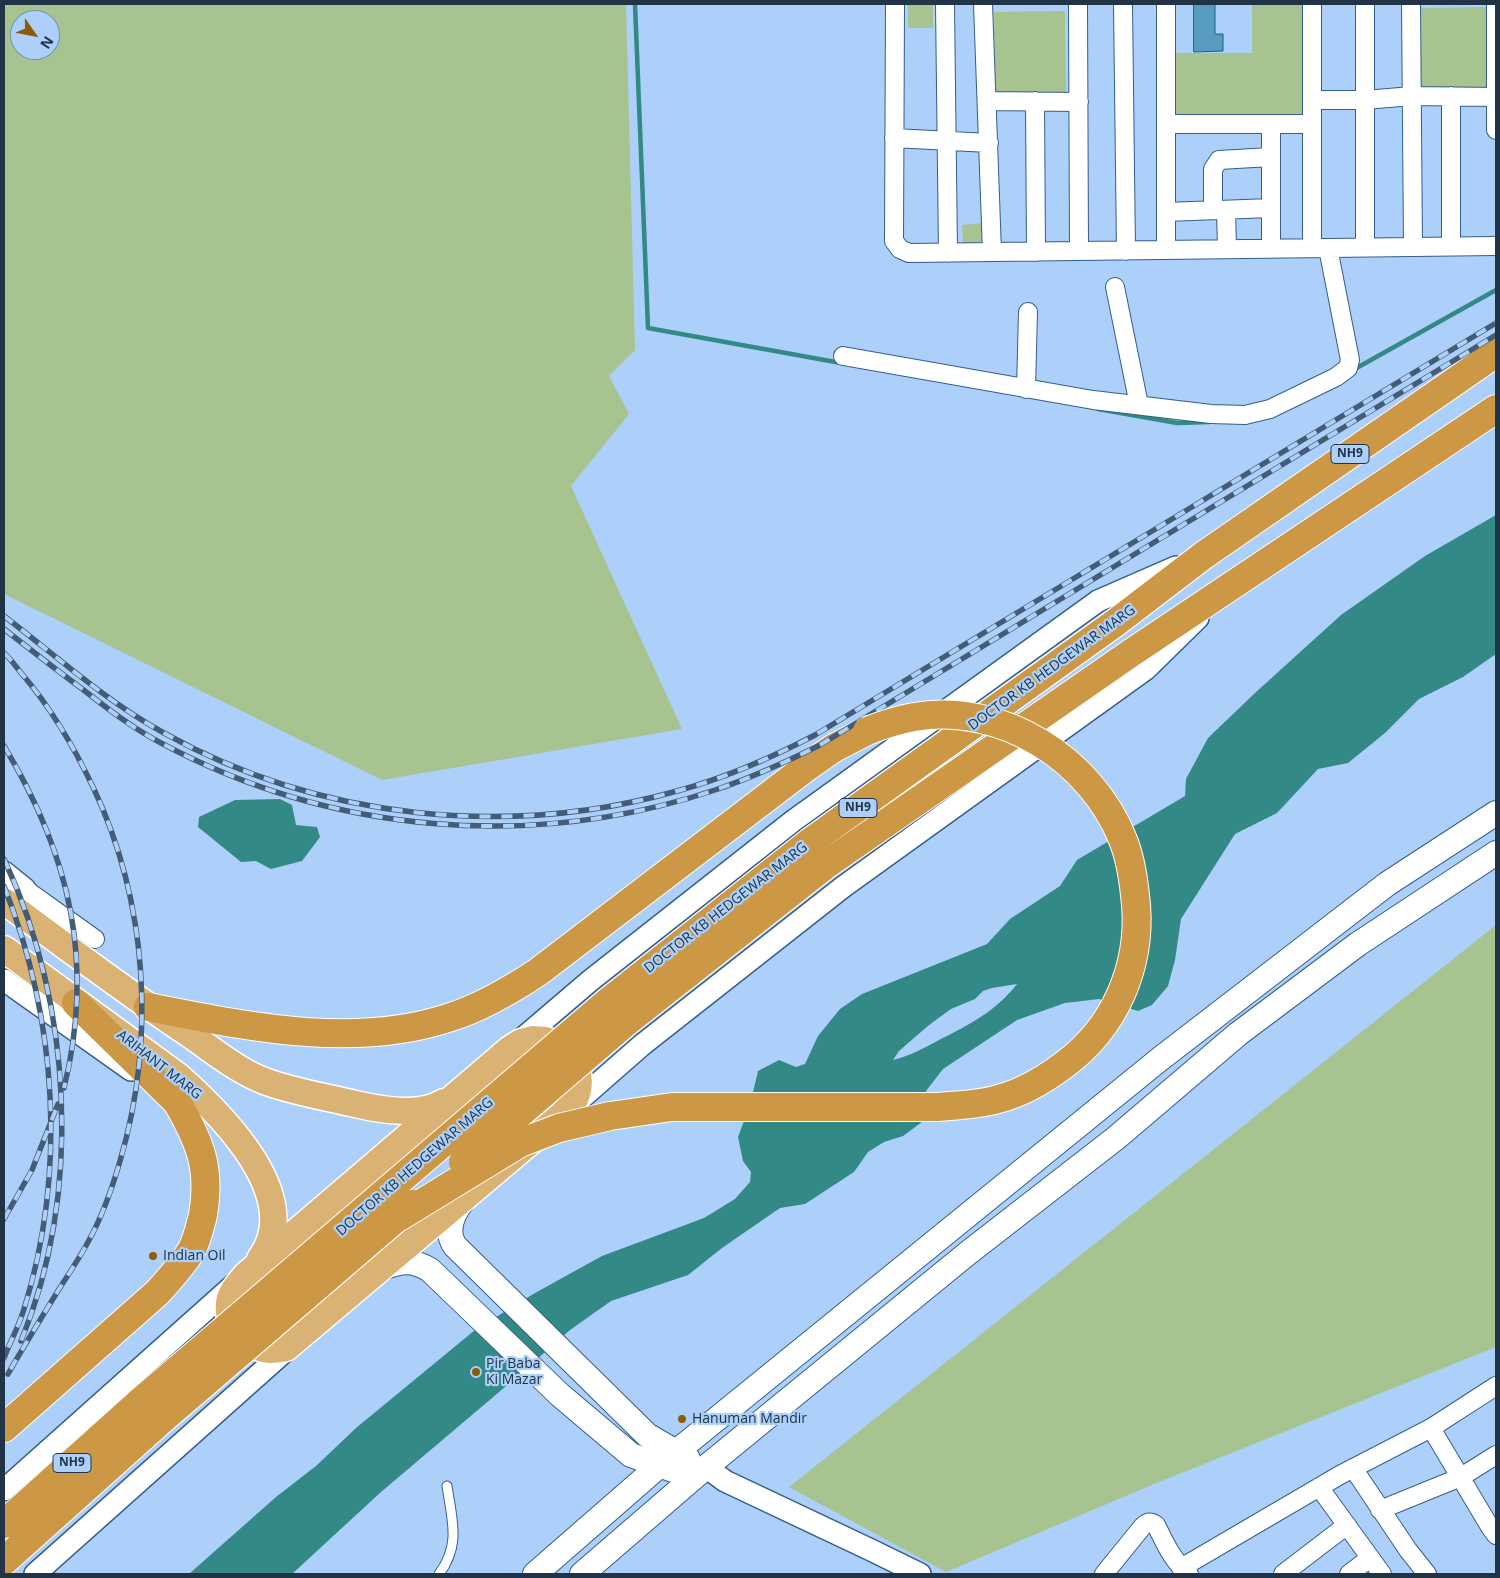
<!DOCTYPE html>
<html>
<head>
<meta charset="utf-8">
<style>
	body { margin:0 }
	#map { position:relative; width:1500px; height:1578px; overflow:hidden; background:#acd0fa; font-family:"Open Sans",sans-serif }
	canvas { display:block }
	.frame { position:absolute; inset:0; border:5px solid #213347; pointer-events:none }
	.north { position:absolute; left:10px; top:10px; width:50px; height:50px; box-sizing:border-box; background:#acd0fa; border:1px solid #7491b2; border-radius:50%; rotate:123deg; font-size:14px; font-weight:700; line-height:20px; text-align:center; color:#213347 }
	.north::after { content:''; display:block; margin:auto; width:18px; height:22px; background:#8d5c07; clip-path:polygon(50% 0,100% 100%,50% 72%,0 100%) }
</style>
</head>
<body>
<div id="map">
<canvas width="1500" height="1578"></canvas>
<div class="frame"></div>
<div class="north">N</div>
</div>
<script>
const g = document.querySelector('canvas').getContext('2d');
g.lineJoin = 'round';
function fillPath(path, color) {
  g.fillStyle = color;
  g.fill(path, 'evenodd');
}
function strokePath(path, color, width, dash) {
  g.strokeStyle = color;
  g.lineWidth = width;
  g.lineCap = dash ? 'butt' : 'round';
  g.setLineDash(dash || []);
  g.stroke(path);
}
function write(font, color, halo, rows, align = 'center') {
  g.font = font + ' "Open Sans",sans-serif';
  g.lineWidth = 4.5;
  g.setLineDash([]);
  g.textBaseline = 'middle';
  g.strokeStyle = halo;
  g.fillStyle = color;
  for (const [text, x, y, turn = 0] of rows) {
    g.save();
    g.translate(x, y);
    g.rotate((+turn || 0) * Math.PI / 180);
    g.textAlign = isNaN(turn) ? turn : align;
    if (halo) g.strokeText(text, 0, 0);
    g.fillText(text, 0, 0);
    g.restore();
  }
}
fillPath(new Path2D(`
	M4,4h622l9,346 -26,26 20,38 -58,72 111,243 -300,51 -378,-186zM20,20h30v30h-30z
	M908,4l25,1v23h-25z
	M1252,4h51l1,110 -128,1v-62h76z
	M1489,7v82l-71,1 -1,-82z
	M1065,11l1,82 -71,1 -1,-82z
	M982,223l1,19 -20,2 -1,-19z
	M1496,925v422l-342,137 -208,88 -157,-85z`), '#a6c390');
fillPath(new Path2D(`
	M1496,515v139l-33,23 -44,22 -34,34 -37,30 -30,6 -41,44 -42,21 -54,85 -6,41 -7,26 -16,19 -14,6 -39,-12 -34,4 -48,17 -74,49 -17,22 -4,31 -19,14 -19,6 -16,10 -14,20 -49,32 -25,4 -58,40 -34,27 -77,26 -41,29 -52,46 -137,116 -89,82h-103l87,-77 40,-31 40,-38 119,-98 60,-37 67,-37 102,-38 31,-19 15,-17 1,-10 -8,-11 -5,-24 12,-32 8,-34 21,-11 17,7 9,-3 13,-28 22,-27 22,-15 125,-50 23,-25 50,-33 17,-26 108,-64 1,-17 22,-41 47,-45 86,-78 84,-59zM1017,984c-21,27 -48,41 -78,56 -15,8 -29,16 -46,20l6,-9 30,-26 22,-16 24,-10 8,-8 9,-3z
	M280,799l12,6 4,20 21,2 3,10 -18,24 -31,8 -15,-8 -15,1 -43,-35 1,-10 36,-17z`), '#328986');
strokePath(new Path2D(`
	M635,4l13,324 193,35
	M1353,370l143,-80
	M1098,409l79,14 32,-1`), '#328986', 4.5);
const building = new Path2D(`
	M1194,4h21v30h8v17l-29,1z`);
fillPath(building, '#579cbf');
strokePath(building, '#156282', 1);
const service = new Path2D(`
	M439,1574c22,-29 13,-54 8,-88`);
const minor = new Path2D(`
	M895,4l-1,237 6,8 9,4 587,-7
	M945,4l3,249
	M983,4l9,248
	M1078,4l1,247
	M1123,4l3,247
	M1312,4v244
	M1365,4v243
	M1411,4l2,243
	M1496,4v126
	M1451,96v150
	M1312,100h53l47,-4 84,1
	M988,101l91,1
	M1035,101l1,151
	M1166,124h146
	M894,138l95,5
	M1213,210v-41l6,-9 52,-3
	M1226,210l1,39
	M1166,212l105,-4
	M1271,249v-125
	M1166,250v-246
	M1115,287l24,118
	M843,356l250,44 118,14 34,1 25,-6 66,-32 12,-9 2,-8 -22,-112
	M1026,389l2,-77
	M25,889l70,50
	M1431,1428l59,99 6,8
	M1353,1468l55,82 19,24
	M1319,1487l63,87
	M1380,1510l81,-33 35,-22
	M1181,1568l159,-93 91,-47 65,-42
	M1104,1574l39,-48c5,-4 7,-5 13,-1 9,18 17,37 33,49
	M1283,1574l64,-49
	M1349,1574l21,-16`);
const tertiary = new Path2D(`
	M4,872l21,17 18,41
	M4,980l127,90
	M516,1044l75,-64 202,-159 305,-220 78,-34
	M569,1109l73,-64 201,-158 303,-218 52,-51
	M706,1467l19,14 146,69 49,24
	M4,1490l233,-208
	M35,1574l258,-230`);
const secondary = new Path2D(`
	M464,1199c-11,14 -20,31 -9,47l192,189 41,24
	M382,1268c20,-7 30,-9 48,2l130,125 71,60 42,15
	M535,1574l125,-109 500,-406 227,-175 109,-71
	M582,1574l124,-107 262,-214 148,-115 122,-104 120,-90 138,-91`);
const primary = new Path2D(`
	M4,901c61,45 122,91 185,133 25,17 50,38 78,48 28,10 59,15 88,22 26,6 66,13 89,-2
	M4,949l174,127c44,39 128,122 82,183
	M533,1039c5,1 11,0 15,2 24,7 39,37 26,60 -3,5 -8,10 -12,14l-276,233c-5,1 -11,2 -16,2 -25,-2 -47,-27 -40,-52 3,-9 10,-16 16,-23l264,-226 11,-7z`);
const trunk = new Path2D(`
	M609,1001l201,-159 305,-219 89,-68 292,-202
	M148,1007c98,19 205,43 303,10 31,-10 60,-27 87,-45l266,-203 30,-21 33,-17
	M625,1023l202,-159 304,-211 365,-244
	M4,1428l153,-135c12,-13 24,-26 34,-42 6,-10 9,-25 12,-36 8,-47 -3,-73 -26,-113l-101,-99
	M4,1524l137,-123
	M4,1561l154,-138`);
strokePath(service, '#345e8b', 11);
strokePath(minor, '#345e8b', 20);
strokePath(tertiary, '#345e8b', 24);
strokePath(secondary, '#345e8b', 26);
strokePath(primary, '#fff', 29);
strokePath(trunk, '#fff', 30);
strokePath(service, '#fff', 9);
strokePath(minor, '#fff', 18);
strokePath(tertiary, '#fff', 21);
strokePath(secondary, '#fff', 24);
strokePath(primary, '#d9b274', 26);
strokePath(trunk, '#cc9846', 28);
const rail = new Path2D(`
	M4,616c51,39 103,86 160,117 154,86 343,106 513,58 48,-13 94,-33 138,-56l681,-412
	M4,629c26,20 51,40 77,59 26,20 51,40 80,55 170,91 371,108 554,47 36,-12 71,-28 105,-45l676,-410
	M4,653c7,6 12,14 18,21 29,34 52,73 71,113 55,116 63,252 27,374 -8,28 -18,56 -32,81 -8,15 -18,30 -27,44 -18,29 -36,58 -53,88
	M4,746c66,109 91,216 60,342
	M4,859c68,146 79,332 17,482
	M4,886c53,134 63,285 20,423 -5,17 -14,33 -20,49
	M4,1219l28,-49 26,-66`);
strokePath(rail, '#455c76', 5.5);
strokePath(rail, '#acd0fa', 4, [11]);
const trunkBridge = new Path2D(`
	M463,1162l162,-139
	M399,1217l121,-74 39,-15 51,-12 62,-9h266c20,-2 41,-2 60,-8 28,-7 54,-24 76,-42 47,-40 69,-101 61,-162 -2,-19 -5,-38 -12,-55 -32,-81 -121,-138 -209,-123 -16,3 -32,8 -47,14
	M141,1401l468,-400
	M158,1423l255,-219`);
strokePath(trunkBridge, '#fff', 30, []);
strokePath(trunkBridge, '#cc9846', 28);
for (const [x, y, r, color] of [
	[153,1256,5,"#8d5c07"],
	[476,1372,5,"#8d5c07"],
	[682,1419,5,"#8d5c07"]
]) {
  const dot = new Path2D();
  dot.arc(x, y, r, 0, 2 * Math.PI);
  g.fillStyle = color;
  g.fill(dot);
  strokePath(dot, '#acd0fa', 2);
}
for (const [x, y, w] of [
	[1350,454,38],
	[858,808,38],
	[72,1463,38]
]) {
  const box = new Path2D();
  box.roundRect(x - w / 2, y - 9.5, w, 19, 4);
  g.fillStyle = '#acd0fa';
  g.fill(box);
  strokePath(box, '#213347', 1);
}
write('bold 12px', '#213347', null, [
	["NH9",1350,454],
	["NH9",858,808],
	["NH9",72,1463]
]);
write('14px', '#213347', '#acd0fa', [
	["DOCTOR KB HEDGEWAR MARG",1052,668,-36],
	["DOCTOR KB HEDGEWAR MARG",726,908,-38],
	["ARIHANT MARG",159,1065,38],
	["DOCTOR KB HEDGEWAR MARG",415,1167,-41]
]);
write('14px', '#213347', '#acd0fa', [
	["Indian Oil",163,1256],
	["Pir Baba",486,1364],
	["Ki Mazar",486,1380],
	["Hanuman Mandir",692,1419]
], 'left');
</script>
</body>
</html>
